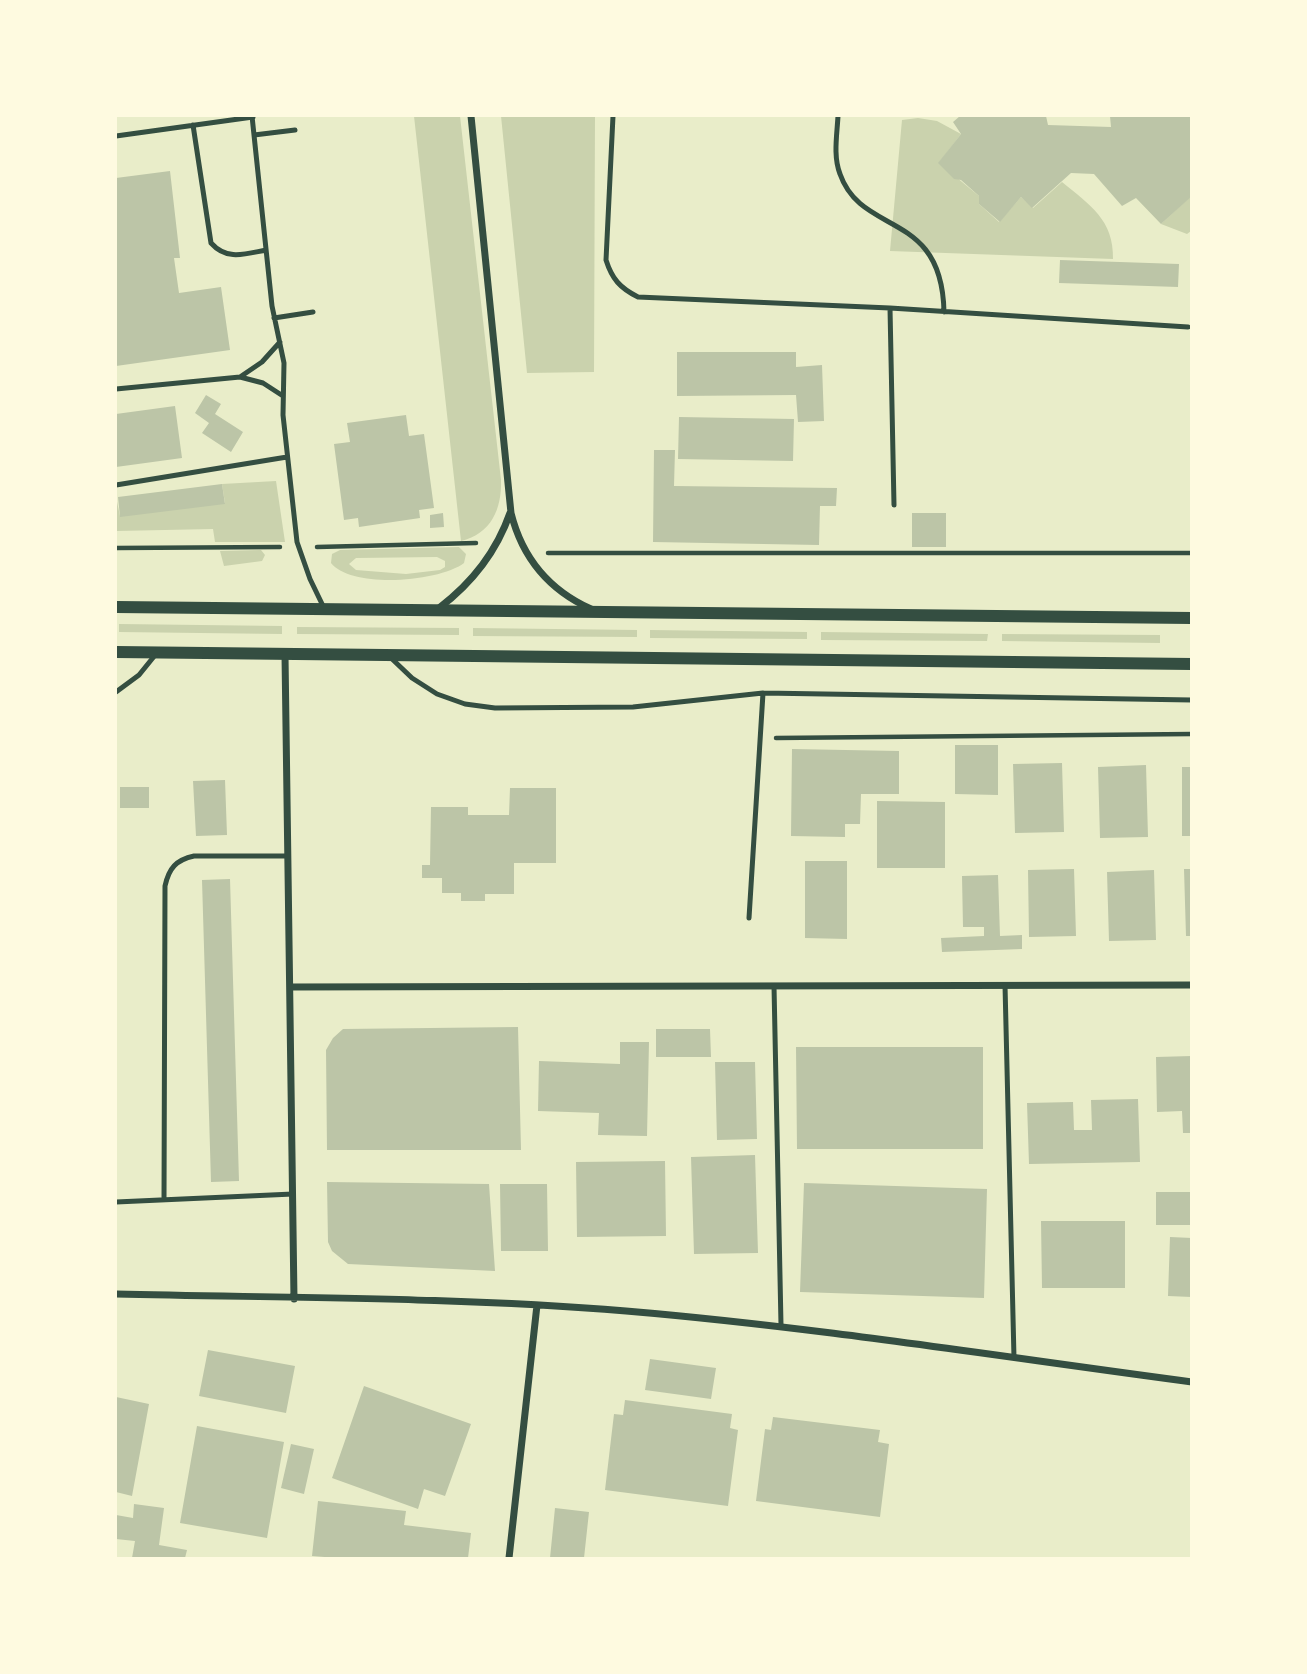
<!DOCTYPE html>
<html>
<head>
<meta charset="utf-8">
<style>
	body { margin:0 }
	#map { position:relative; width:1307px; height:1674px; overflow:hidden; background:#e9edc9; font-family:"Titillium Web",sans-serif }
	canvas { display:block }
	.frame { position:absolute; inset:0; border:117px solid #fefae0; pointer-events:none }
</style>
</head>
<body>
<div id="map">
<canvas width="1307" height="1674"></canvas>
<div class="frame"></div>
</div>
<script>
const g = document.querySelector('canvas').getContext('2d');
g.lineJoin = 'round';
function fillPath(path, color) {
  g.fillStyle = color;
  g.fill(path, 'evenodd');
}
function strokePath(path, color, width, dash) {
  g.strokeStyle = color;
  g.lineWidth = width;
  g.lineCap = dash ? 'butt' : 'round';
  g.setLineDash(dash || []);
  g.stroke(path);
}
fillPath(new Path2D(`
	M414,116h46l41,364c1,29 -10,54 -40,61z
	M501,116h94l-1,256 -67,1z
	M918,118l19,3 24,13 -22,29 40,33v8l20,18 22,-25 12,11 29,-26c28,23 52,38 51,77l-223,-8 12,-131z
	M1191,196v35l-4,3 -26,-10z
	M276,481l9,61h-70l-2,-13 -97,2v-34l4,19 105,-13 -3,-19z
	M459,547l7,7 -2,9c-25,19 -112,26 -133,0l1,-9 8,-4zM437,557l8,4v6l-5,3 -34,4 -50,-4 -7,-6 7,-6z
	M261,550l4,5 -3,6 -38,5 -4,-15z
	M119,624l163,2v8l-163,-2z
	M297,627l162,1v7l-162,-1z
	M473,628l164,2v7l-164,-1z
	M650,630l157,2v7l-157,-1z
	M821,632l167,2 -1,7 -166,-1z
	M1002,634l158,1v8l-158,-2z`), '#cad2ad');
fillPath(new Path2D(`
	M960,116h86l2,9 63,2 -1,-11h80l2,80 -31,28 -25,-26 -14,8 -28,-32 -23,-1 -39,35 -11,-11 -21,25 -21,-18v-8l-18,-16 -7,-1 -16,-16 23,-29 -8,-12z
	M170,171l10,87h-6l5,35 42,-6 9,63 -114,16v-188z
	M1060,260l119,4 -1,23 -119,-4z
	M677,352h119v15l26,-2 2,56 -26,1 -2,-27 -119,1z
	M206,395l15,9 -6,10 28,18 -12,20 -29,-19 7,-10 -14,-10z
	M175,406l7,52 -66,9v-53z
	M406,415l3,21 15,-2 10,74 -15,2 1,8 -61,9 -1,-9 -14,2 -10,-76 16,-2 -3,-19z
	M679,417l115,2 -1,42 -115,-2z
	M654,450h21l-1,36 163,2 -1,18h-16l-1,39 -166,-3z
	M222,484l3,20 -105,13 -2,-20z
	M443,513l1,14 -14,1v-13z
	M912,513h34v34h-34z
	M955,745h43v50l-43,-1z
	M792,749l107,2v43h-38l-1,30h-15v13l-54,-1z
	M1062,763l2,69 -49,1 -2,-69z
	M1146,765l2,72 -48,1 -2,-71z
	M1182,767h10v69h-10z
	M225,780l2,55 -31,1 -3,-55z
	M120,787h29v21h-29z
	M510,788h46v75h-42v31h-29v7h-24v-8h-19v-15h-20v-13h8l1,-58h37v8h41z
	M877,801l68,1v66h-68z
	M805,861h42v78l-42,-1z
	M1074,869l2,67 -47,1 -1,-67z
	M1184,869h8v67h-6z
	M1154,870l2,70 -47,1 -2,-69z
	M998,875l2,61 22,-1v14l-80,3 -1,-14 43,-2v-9h-21l-1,-51z
	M230,879l9,302 -28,1 -9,-302z
	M518,1027l3,123h-194l-1,-100 7,-12 10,-9z
	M656,1029h54l1,28h-55z
	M620,1042h29l-2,94 -49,-1 1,-22 -61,-2 1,-50 81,3z
	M796,1047h187v102h-186z
	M1192,1056v77h-9l-1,-22 -25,1 -1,-55z
	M715,1062h40l2,77 -40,1z
	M1138,1099l2,63 -111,2 -2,-61 46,-1 1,28h18l-1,-30z
	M755,1155l3,98 -64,1 -3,-97z
	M665,1161l1,75 -89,1 -1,-75z
	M327,1182l162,2 6,87 -147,-7 -16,-13 -4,-9z
	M804,1183l183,6 -3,109 -184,-6z
	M500,1184h47l1,67h-47z
	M1156,1192h36v33h-36z
	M1041,1221h84v67h-83z
	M1170,1237l22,1v59l-24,-1z
	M208,1350l87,16 -9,47 -87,-17z
	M650,1359l66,9 -5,31 -66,-9z
	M364,1386l107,38 -26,72 -21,-7 -6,20 -86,-31z
	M116,1397l33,7 -17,92 -16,-4z
	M625,1400l107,14 -2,14 8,2 -10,76 -123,-16 9,-76 9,1z
	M773,1417l107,13 -2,12 11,2 -9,73 -124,-16 9,-72 6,1z
	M197,1426l87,16 -17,96 -87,-15z
	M291,1444l23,5 -10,45 -23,-6z
	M318,1501l88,10 -2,14 67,8 -3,25h-131l-25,-2z
	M134,1504l30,4 -5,37 28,5 -2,8h-53l3,-17 -19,-2v-24l17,3z
	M555,1508l34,4 -5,46h-34z`), '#bcc5a7');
strokePath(new Path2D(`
	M317,547l159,-4
	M116,548l164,-1
	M548,553h644
	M776,738l416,-4`), '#344e41', 4.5);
strokePath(new Path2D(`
	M252,116l20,190 12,57 -1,52 14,127 13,37 14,29
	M613,116l-7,144c6,19 14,28 32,37l252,11 298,19
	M838,116c-1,19 -5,40 2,58 22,63 102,35 104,138
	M193,125l18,118c16,18 34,11 55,7
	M254,135l41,-5
	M116,136l137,-19
	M890,308l4,197
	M274,318l39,-6
	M240,377l22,-15 18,-20
	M116,389l124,-12 23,6 20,13
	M116,485l171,-28
	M390,657l22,21 25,16 28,10 30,4 138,-1 130,-14 429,7
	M116,692l23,-17 17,-21
	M749,918l14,-225
	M1005,985l9,373
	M774,986l7,339
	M164,1200l1,-314c4,-18 11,-26 29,-30h94
	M116,1202l177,-8`), '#344e41', 5);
strokePath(new Path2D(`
	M471,116l40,397c11,44 38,77 80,96
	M439,608c33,-25 57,-55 71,-95
	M285,655l9,644
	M290,987l902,-2
	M116,1294c170,4 340,3 510,17 189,16 377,46 566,71
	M509,1558l28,-253`), '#344e41', 7);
strokePath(new Path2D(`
	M116,607l1076,11
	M116,652l1076,12`), '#344e41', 12);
</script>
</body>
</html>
